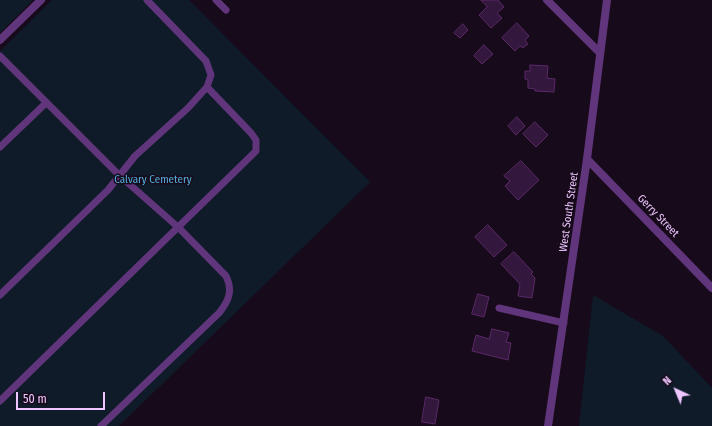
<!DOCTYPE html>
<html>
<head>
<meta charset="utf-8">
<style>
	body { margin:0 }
	#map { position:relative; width:712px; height:426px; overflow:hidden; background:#170b1b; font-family:"Fira Sans Condensed",sans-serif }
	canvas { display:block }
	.north { position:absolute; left:656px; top:370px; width:40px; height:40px; -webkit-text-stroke:3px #170b1b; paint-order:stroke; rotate:316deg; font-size:11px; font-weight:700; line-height:16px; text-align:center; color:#eec5ff }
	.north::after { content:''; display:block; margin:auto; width:14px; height:18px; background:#eec5ff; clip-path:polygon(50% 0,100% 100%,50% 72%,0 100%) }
	.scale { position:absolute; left:16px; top:392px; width:89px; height:18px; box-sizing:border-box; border:2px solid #eec5ff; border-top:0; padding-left:5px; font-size:12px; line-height:14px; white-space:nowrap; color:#eec5ff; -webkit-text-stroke:3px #170b1b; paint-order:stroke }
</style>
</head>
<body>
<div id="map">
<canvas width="712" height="426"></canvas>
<div class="north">N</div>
<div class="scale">50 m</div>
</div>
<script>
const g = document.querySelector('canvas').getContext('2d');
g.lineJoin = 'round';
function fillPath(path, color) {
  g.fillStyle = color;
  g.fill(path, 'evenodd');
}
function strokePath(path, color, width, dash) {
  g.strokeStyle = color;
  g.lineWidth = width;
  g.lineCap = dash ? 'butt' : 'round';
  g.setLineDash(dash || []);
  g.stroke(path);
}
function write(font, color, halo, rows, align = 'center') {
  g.font = font + ' "Fira Sans Condensed",sans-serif';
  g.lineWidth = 3;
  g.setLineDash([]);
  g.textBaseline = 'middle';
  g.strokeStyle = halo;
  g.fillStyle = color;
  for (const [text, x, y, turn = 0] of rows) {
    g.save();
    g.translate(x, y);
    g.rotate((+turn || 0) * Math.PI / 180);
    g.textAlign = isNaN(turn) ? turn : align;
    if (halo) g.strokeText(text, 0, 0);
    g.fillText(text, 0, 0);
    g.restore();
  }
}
fillPath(new Path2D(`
	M0,0h33l-33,33z
	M52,0h137l181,182 -251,244h-119v-375z
	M593,295l70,41 49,52v38h-133z`), '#0f1b29');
const building = new Path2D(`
	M481,0h17l6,7 -7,6 5,5 -11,10 -12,-13 8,-8z
	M517,23l12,13 -4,4 3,4 -5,4 -3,-2 -5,5 -13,-13z
	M463,24l5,6 -8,8 -6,-5z
	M484,45l9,9 -11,10 -8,-8z
	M530,65l18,1 -1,12 8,1 -1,13 -19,-1v-2l-7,-1v-8l-3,-1v-8h5z
	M517,117l8,9 -9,9 -8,-9z
	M535,122l13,13 -12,12 -13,-13z
	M521,161l18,19 -21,20 -13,-14 5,-5 -6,-5z
	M488,225l19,20 -13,12 -19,-20z
	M514,252l19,20 -2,2 4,4 -3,20 -14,-2 2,-12 -19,-20z
	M478,294l11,3 -5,20 -12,-3z
	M492,329l17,4 -3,9 5,1 -3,17 -36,-9 4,-16 13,4z
	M426,397l13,3 -4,24 -13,-2z`);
fillPath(building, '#34173c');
strokePath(building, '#5b2968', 1);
strokePath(new Path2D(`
	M216,0l10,10
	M0,56l119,119 60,53 47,48c7,14 3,25 -7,37l-118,113
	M0,147l46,-44
	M0,295l108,-105 27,-34 53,-48 19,-21 4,-12 -5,-14 -59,-61
	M499,308l65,15
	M0,401l256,-250v-11l-5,-7 -44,-46`), '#61357b', 7);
strokePath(new Path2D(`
	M547,0l53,53
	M587,159l125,129`), '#61357b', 8);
strokePath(new Path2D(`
	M0,40l41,-40
	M548,426l39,-267 20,-159`), '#61357b', 8);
write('11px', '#52afde', '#170b1b', [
	["Calvary Cemetery",153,180]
]);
write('11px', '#eec5ff', '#170b1b', [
	["West South Street",569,212,-82],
	["Gerry Street",658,216,46]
]);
</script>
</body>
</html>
